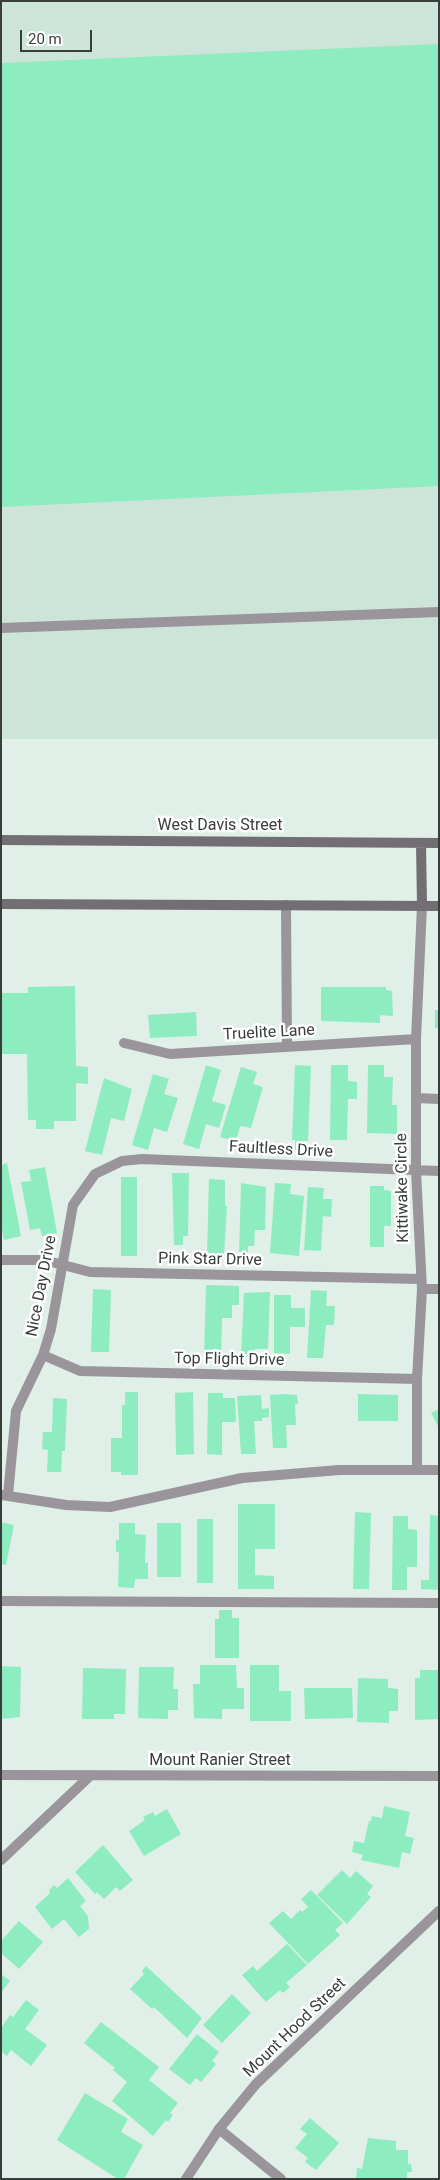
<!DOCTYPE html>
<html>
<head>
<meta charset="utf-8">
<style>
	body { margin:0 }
	#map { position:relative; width:440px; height:2180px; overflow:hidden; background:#e0efe7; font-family:Roboto,sans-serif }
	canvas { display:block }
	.frame { position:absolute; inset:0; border:2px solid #383e3b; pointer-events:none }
	.scale { position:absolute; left:20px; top:30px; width:72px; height:22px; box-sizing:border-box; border:2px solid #383e3b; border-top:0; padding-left:6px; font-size:15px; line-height:18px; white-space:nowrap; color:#383e3b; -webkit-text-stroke:4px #fff; paint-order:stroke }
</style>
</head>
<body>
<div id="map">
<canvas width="440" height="2180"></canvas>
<div class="frame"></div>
<div class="scale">20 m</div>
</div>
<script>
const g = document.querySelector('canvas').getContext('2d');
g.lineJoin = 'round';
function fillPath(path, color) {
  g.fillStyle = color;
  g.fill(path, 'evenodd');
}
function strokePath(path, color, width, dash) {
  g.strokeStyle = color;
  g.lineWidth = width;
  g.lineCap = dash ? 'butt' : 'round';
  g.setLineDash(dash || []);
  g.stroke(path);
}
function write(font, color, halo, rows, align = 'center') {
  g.font = font + ' Roboto,sans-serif';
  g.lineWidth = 5;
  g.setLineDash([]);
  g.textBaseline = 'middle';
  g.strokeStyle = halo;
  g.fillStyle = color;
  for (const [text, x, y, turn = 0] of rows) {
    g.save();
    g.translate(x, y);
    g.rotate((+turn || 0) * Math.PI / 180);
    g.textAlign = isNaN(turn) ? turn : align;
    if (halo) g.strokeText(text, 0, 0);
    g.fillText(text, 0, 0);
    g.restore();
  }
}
fillPath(new Path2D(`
	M1,1h438v738h-438z`), '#cde4d8');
fillPath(new Path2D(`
	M439,44v442l-438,21v-444z
	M75,986l1,80 12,1v17l-12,-1v38h-22v8h-18v-9h-8l-1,-66h-26v-61h27v-6z
	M321,987h65v3l6,1 1,25 -13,-1v8l-59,-2z
	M435,1010h4v18h-4z
	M196,1012l1,24 -47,2 -2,-23z
	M206,1065l15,5 -9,31 14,4 -7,23 -13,-4 -7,25 -16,-5z
	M295,1065l16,1 -3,75h-4v10l-9,-1v-10h-3z
	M331,1065h17v16l9,1v17h-9l-1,41h-17z
	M368,1065h16v12h9l-1,28h5v29l-30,-1z
	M241,1067l16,5 -4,12 10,3 -12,41 -11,-2 -4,15 -16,-4z
	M153,1074l16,5 -5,15 14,4 -11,34 -13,-4 -6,22 -16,-5z
	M104,1078l28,11 -8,32 -13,-3 -9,37 -17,-4z
	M7,1163l14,73 -17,4 -3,-14v-61z
	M45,1167l12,66 -15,3 -2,-8 -10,2 -9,-48 10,-1 -2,-11z
	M172,1173h17l-1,63h-5v9h-9z
	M121,1177h16v79h-16z
	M209,1179l16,1v26h2l-3,49 -17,-1z
	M241,1183l25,4 -1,43h-10l-1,16h-6v7l-9,-1z
	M275,1183l16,1 -1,10 14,2 -5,60 -29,-3z
	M370,1186h14v4l7,1v35h-7v21h-14z
	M308,1187l16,1 -1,11h9l-1,18 -8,-1 -2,35 -17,-1z
	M206,1285l33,1v19h-7v13h-10l-1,41h-17z
	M93,1289l18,1 -2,62h-18z
	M311,1290l16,1 -1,15h9l-1,19h-8l-3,33h-16z
	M270,1292l-2,57h-13v8h-14l3,-64z
	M274,1295h17v13h14v19h-15v27l-16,-1z
	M125,1392h13v83h-17v-3h-10v-34h11v-33h3z
	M193,1392l1,62 -18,1 -1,-62z
	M208,1393h15v5h12l1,24h-14v33l-15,-1z
	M284,1394l13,1 1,9h-3l1,21h-10l1,23h-14l-3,-53z
	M358,1394l40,1v26h-40z
	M261,1395l1,14 7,-1v9l-7,1v3h-8l2,33h-15l-4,-58z
	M53,1398l14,1 -2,52h-3l-1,21h-14l1,-22 -6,-1 1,-17h9z
	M439,1409v19l-8,-15z
	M238,1504h37v45h-20v26l19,1v13h-36z
	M355,1512l16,1 -2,76h-16z
	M430,1515l9,1v74l-18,-1v-9h8z
	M393,1516h15v13l9,1v37h-10v23h-15z
	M197,1519h16v64h-16z
	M1,1522l13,3 -8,40 -5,-1z
	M119,1523h16v11l11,1 -1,28h3v16h-13l-1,9 -16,-1 1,-35h-3v-12h3z
	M157,1523h24v54h-24z
	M219,1610h13v8h7v40h-24v-39h4z
	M200,1665h36l1,23h7v21h-22v10l-28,-1 -1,-34h7z
	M250,1665h29v26h12v30h-41z
	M1,1666l20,1 -1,50 -19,2z
	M139,1667h35l-1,22h5v21h-10v9l-30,-1z
	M83,1668l43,1 -1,45h-11v5h-32z
	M420,1670h19v49l-24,1v-42h5z
	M358,1678l30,1v9l10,1v22h-9v12l-32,-1z
	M304,1688h48l1,30 -48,1z
	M384,1806l26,6 -5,24 9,2 -4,16 -8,-2 -3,16 -38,-8 2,-5 -11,-3 2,-11 10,2 5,-22h2l1,-5 10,2z
	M167,1809l14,25 -37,22 -15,-25 16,-11 -2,-3 10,-5 2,4z
	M103,1845l30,35 -13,11 -4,-4 -12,12 -7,-7 -2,2 -20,-22z
	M342,1870l8,8 6,-7 17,15 -6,8 4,3 -24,27 -30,-29z
	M68,1878l18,23 -6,5 8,10 1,13 -10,8 -15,-18 -12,10 -17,-22 15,-14 -1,-3 5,-5 3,3z
	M311,1890l32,33 -8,7 5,5 -32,29 -39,-41 14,-12 8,8 9,-9 2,2 6,-5 -7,-8z
	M19,1921l24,21 -24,27 -18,-16v-12z
	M287,1944l20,21 -21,18 4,4 -7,6 -3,-3 -14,12 -24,-27 11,-9 4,5z
	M146,1966l56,52 -15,20 -33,-31 -2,2 -22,-20 14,-15 -2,-3z
	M1,1974l9,7 -9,12z
	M232,1994l19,19 -29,30 -19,-18z
	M26,2000l13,10 -14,19 22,16 -16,21 -20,-16 -4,6 -6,-5v-23l9,-13 3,2z
	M101,2022l58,45 -10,13 29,23 -8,10 3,2 -5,7 -2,-2 -13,16 -41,-35 15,-19 -14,-12 2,-2 -31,-25z
	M197,2034l22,18 -7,9 4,3 -15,18 -5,-4 -6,7 -21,-16z
	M85,2093l43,26 -7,13 22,13 -19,34h-6l-61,-39z
	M310,2118l29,25 -23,27 -11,-8 3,-4 -13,-10 12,-14 -7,-5z
	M368,2138l28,3v9h12v14h3l1,8h-5v7h-51l1,-11 5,1z`), '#8eecc1');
strokePath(new Path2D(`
	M1,628l438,-16
	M1,1601l438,2
	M219,2129l62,50`), '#99959a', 10);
strokePath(new Path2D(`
	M286,905l1,142
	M124,1043l46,11 246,-15
	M417,1098l22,1
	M1,1260h43l46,12 330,7
	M422,1289h17
	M43,1355l37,16 337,8
	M417,1469v-90l5,-90 -6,-118v-132l6,-133
	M2,1495l64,10 44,2 132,-29 97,-8h100
	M8,1495l8,-84 27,-56 8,-26 22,-124 22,-31 27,-13 20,-2 297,12
	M1,1775l438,1
	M1,1860l90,-85
	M186,2179l33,-50 37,-45 183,-173`), '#99959a', 10);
strokePath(new Path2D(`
	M1,840l438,3
	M421,843l1,63
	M1,904l438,2`), '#736d74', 10);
write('16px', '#383e3b', '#fff', [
	["West Davis Street",220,826],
	["Truelite Lane",269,1033,-3],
	["Faultless Drive",281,1150,3],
	["Kittiwake Circle",403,1188,-91],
	["Pink Star Drive",210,1260,1],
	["Nice Day Drive",42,1286,-79],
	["Top Flight Drive",229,1360,1],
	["Mount Ranier Street",220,1761],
	["Mount Hood Street",295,2028,-44]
]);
</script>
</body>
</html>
